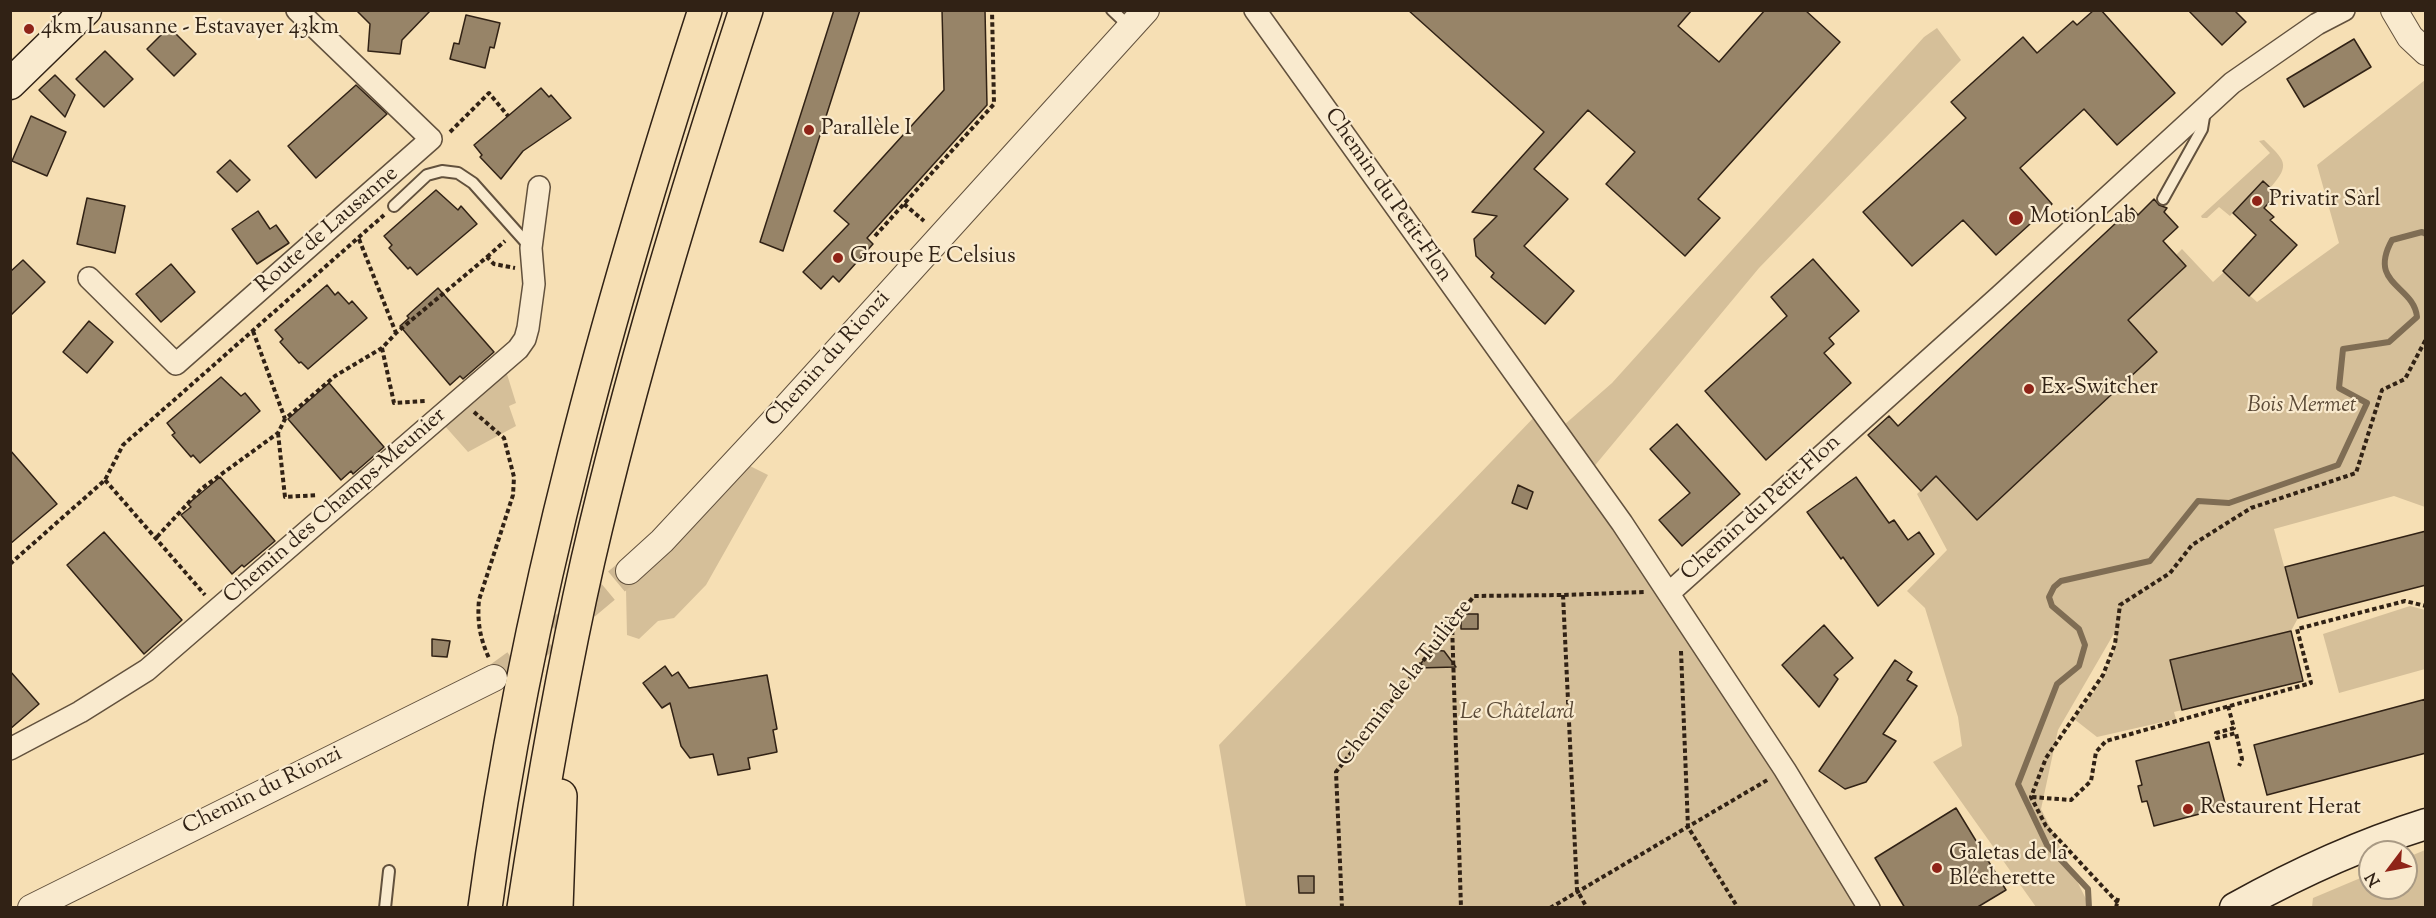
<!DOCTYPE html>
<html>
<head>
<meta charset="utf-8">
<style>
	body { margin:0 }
	#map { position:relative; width:2436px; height:918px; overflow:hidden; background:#f6dfb4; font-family:"Sorts Mill Goudy",serif }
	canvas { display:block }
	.frame { position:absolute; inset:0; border:12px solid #312215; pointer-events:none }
	.north { position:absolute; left:2358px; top:840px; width:60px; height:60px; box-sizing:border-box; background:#f9eace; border:2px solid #a99a84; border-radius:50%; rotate:238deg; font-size:16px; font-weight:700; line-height:24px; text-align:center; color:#312215 }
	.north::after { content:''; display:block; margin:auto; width:21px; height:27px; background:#8f2418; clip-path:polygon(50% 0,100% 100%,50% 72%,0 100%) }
</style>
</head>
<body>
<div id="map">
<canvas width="2436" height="918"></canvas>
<div class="frame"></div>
<div class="north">N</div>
</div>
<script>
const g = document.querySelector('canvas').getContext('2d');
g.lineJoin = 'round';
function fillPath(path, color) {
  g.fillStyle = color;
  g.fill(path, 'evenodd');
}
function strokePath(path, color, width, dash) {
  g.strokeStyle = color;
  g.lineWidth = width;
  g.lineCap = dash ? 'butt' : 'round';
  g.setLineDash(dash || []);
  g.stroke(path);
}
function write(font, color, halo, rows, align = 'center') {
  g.font = font + ' "Sorts Mill Goudy",serif';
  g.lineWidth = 4.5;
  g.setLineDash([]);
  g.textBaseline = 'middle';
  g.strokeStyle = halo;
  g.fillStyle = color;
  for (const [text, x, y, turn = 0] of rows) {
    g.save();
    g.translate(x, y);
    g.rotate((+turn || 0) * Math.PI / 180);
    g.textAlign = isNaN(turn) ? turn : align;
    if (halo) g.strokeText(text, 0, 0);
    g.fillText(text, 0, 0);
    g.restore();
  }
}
fillPath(new Path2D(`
	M1937,28l24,32 -202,208 -172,207 282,432h-623l-27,-162 321,-334 16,21 56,-49 312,-346z
	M2425,80v427l-31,-11 -120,33 24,89 -7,13 -120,29 11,50 -8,2 2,7 -79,18 -23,-18c20,-26 44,-56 42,-89l-58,100 -17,79 49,98h-54l-103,-145 29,-16 -4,-29 -33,-109 -18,-17 40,-41 -30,-56 19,-18 41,44 180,-168 -29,-32 58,-54 -10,-11 6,-6 31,33 11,-10 33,30 82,-59 -22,-78z
	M2264,140c20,20 28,24 6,48l-8,-7 -32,35 -11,-9 -12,11h-5l-1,-2 69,-63 -11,-12z
	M506,371l10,32 -7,3 7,20 -48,26 -24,-27z
	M750,466l18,9 -62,110 -32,33 -16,3 -19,18 -12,-4 -1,-45 76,-72z
	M2410,606l15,4v59l-86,24 -16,-59z
	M2425,850v57h-113l1,-9 57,-24v14h36v-30z`), '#d5bf99');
strokePath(new Path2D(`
	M2089,908l-1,-19 -41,-44 -29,-61 39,-100 22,-18 6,-21 -6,-16 -27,-23 -3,-9 5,-10 7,-6 89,-20 48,-60 31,2 109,-38 29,-62 -28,-15 4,-39 46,-7 28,-25c-3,-32 -50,-32 -25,-77l30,-8 4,2`), '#7f6d54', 6);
const building = new Path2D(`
	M356,10h75l-29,30 -2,14 -32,-3 2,-27z
	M834,10h26l-77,241 -23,-9z
	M942,10h43l2,95 -120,133 6,6 -34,38 -6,-6 -12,13 -18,-17 46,-48 -15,-13 110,-121z
	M1408,10h284l-14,16 41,36 46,-52h40l35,32 -142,157 22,19 -35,38 -79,-72 29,-32 -47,-42 -54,59 34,30 -44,47 50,45 -29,33 -54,-47 3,-4 -18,-17 -2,-17 23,-23 -25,-4 72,-80z
	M2094,10h7l74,83 -58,52 -33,-36 -64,59 32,36 -56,51 -33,-35 -51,46 -49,-54 103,-94 -15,-16 72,-65 14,16 36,-32 4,4z
	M2188,10h46l12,12 -24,23z
	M466,15l34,8 -6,25 -4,-1 -5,21 -35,-9 4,-16 5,1z
	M169,27l27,27 -22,22 -27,-27z
	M2354,39l17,28 -67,40 -17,-28z
	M105,51l28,28 -29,28 -28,-28z
	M55,75l20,20 -10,22 -26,-27z
	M356,85l31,29 -71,64 -28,-32z
	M541,88l8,9 2,-2 20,23 -48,33 -22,28 -21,-22 2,-2 -8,-10z
	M31,116l35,16 -19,44 -35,-15z
	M230,160l20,20 -13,12 -20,-20z
	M2263,181l14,13 -13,14 10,9 -4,3 27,25 -48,51 -26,-25 33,-36 -23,-22z
	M436,190l22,20 3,-4 16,18 -60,51 -7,-8 -2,2 -19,-21 3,-3 -8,-9z
	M87,198l38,8 -10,47 -38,-9z
	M2154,199l5,6 8,3 -3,4 14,15 -15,14 23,25 -58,54 29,32 -180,168 -41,-44 -15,15 -53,-56 21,-19 9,10 234,-218 6,7z
	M258,211l12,18 6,-4 13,18 -32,21 -25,-35z
	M1813,259l46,52 -30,27 5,6 -10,9 27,30 -85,77 -61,-69 82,-75 -16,-19z
	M23,260l22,22 -35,34v-44z
	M171,264l24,28 -34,30 -25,-28z
	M327,285l8,10 3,-3 11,12 3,-3 15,17 -59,51 -7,-7 -2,1 -19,-21 3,-3 -8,-9z
	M438,288l56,64 -31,27 -3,-3 -10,9 -50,-59 9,-8 -2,-2z
	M89,321l24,21 -26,31 -24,-21z
	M221,377l20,19 4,-3 15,18 -60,52 -7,-8 -2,2 -19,-22 3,-2 -8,-10z
	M329,383l55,64 -31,27 -2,-3 -10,9 -53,-61z
	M1677,424l63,70 -58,52 -23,-26 31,-27 -40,-44z
	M10,450l47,54 -47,40z
	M220,477l55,64 -31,26 -2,-2 -10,9 -51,-59 10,-8 -3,-3z
	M1856,477l33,46 5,-3 14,20 11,-8 15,22 -56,52 -35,-49 -2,2 -34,-47z
	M1518,485l15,7 -6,17 -15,-6z
	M2426,531v54l-128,33 -13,-51z
	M104,532l78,88 -38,34 -77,-89z
	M1461,614h17v15h-17z
	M1824,625l29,33 -19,17 4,4 -19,28 -37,-42z
	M2291,631l12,50 -121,29 -12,-50z
	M432,639l18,2 -3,16 -15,-1z
	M1432,650l12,1 12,16 -39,1z
	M1895,660l17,12 -5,8 10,6 -34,48 13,7 -30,41 -21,7 -26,-18z
	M665,666l7,10 6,-4 11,16 78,-13 10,54 -4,1 4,22 -29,6 2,11 -32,6 -5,-21 -23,4 -9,-12 -11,-43 -8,5 -19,-25z
	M10,671l29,33 -29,25z
	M2426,699v54l-159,42 -13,-50z
	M2209,742l17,65 -72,19 -7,-25 -5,1 -4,-16 4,-1 -6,-24z
	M1956,808l50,82 -30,18h-71l-30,-50z
	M1298,876h16v17h-15z`);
fillPath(building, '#978468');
strokePath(building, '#312215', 1.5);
strokePath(new Path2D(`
	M494,678l51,-37 84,-70`), '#cfb994', 26, [26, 13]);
const service = new Path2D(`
	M1112,10l18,17
	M2163,199l39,-70 3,-18
	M394,206l33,-31 15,-4 16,2 15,10 58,65
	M385,908l4,-37`);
const minor = new Path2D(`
	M1255,10l367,513 163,247 84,138
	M89,278l87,86 255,-225 -134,-129
	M1669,593l332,-298 231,-212 85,-59 27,-14
	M10,749l70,-37 67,-42 371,-321 7,-10 3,-11 6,-44 -3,-36 8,-61`);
const tertiary = new Path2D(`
	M2394,10l16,27 16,15
	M629,571l33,-30 109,-117 375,-414
	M31,908l463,-230`);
const secondary = new Path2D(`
	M10,84l76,-74
	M2235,908c61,-34 124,-63 191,-84`);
const motorway = new Path2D(`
	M485,908c41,-306 125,-605 220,-898
	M524,908c18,-117 38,-233 64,-348 43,-186 99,-369 158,-550
	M556,908l4,-112`);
strokePath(service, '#62513d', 14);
strokePath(minor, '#62513d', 24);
strokePath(tertiary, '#62513d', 28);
strokePath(secondary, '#312215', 33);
strokePath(motorway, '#312215', 36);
strokePath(new Path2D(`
	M450,132l39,-39 19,23
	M904,204l20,17
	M875,236l119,-132 -2,-94
	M359,239l37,94
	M487,257l18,-16
	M253,331l32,88
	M382,348l12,55 32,-2
	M474,412l30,26 10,39 -1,18 -34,105c-2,21 1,39 10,58
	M278,433l7,64 33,-2
	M105,480l100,115
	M157,537l44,-48 77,-56 7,-14 50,-43 47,-28 14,-15 91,-76 7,7 21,4
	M10,564l95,-84 18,-35 261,-230
	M1563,595l14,295 10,18
	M1452,623l9,285
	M1681,651l7,176 50,81
	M2228,706l6,22 -18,5 1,5 19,-5 6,26 -3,7
	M2032,797l39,3 20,-19 5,-29 10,-11 205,-58 -14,-54 108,-28 21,5
	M2118,903l-72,-77 -15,-29 15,-39 57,-83 12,-31 5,-39 50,-32 22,-28 59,-37 105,-35 26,-83 23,-11 21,-40
	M1342,908l-6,-136 138,-176 89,-1 81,-3
	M1550,908l219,-129
	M2116,908l2,-10`), '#312215', 4, [4.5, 3]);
strokePath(service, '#f9eace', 10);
strokePath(minor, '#f9eace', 21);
strokePath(tertiary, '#f9eace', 26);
strokePath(secondary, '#f9eace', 30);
strokePath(motorway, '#f6dfb4', 33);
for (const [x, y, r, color] of [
	[29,29,6,"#8f2418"],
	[809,130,6,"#8f2418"],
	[2257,201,6,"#8f2418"],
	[2016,218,8,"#8f2418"],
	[838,258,6,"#8f2418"],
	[2029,389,6,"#8f2418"],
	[2188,809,6,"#8f2418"],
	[1937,868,6,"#8f2418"]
]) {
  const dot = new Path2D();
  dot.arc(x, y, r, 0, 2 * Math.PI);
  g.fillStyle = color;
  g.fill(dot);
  strokePath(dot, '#f9eace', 2);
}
write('22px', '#312215', '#f9eace', [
	["4km Lausanne - Estavayer 43km",41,29],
	["Parallèle I",821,130],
	["Privatir Sàrl",2269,201],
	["MotionLab",2030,218],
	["Groupe E Celsius",850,258],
	["Ex-Switcher",2041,389],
	["Restaurent Herat",2200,809],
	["Galetas de la",1949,855],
	["Blécherette",1949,880]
], 'left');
write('22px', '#312215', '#f9eace', [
	["Chemin du Petit-Flon",1387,196,55],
	["Route de Lausanne",328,231,-41],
	["Chemin du Rionzi",829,360,-48],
	["Chemin des Champs-Meunier",336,507,-41],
	["Chemin du Petit-Flon",1762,509,-42],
	["Chemin de la Tuilière",1406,684,-52],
	["Chemin du Rionzi",263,792,-26]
]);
write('italic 22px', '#5a4936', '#f9eace', [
	["Bois Mermet",2302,407],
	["Le Châtelard",1517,714]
]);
</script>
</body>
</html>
